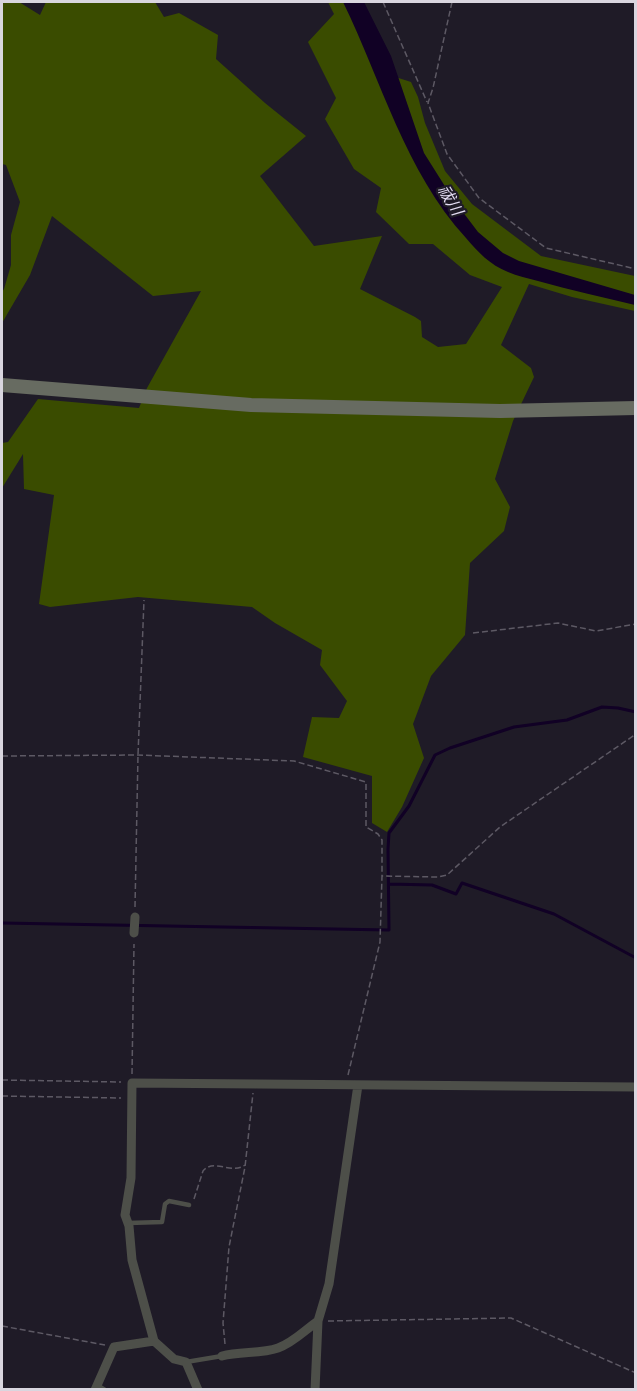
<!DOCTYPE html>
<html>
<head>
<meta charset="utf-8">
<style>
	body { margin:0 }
	#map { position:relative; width:637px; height:1391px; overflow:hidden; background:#1f1b27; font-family:"Nunito Sans",sans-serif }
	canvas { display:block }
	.frame { position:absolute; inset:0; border:3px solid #d9d6df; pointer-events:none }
</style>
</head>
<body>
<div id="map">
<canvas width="637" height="1391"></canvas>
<div class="frame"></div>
</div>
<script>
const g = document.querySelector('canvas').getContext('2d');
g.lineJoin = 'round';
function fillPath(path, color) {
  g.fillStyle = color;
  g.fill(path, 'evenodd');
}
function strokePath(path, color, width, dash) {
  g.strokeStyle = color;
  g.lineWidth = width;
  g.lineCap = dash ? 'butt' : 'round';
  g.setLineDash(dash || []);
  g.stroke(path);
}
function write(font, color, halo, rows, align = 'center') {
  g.font = font + ' "Nunito Sans","Noto Sans JP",sans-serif';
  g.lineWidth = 4.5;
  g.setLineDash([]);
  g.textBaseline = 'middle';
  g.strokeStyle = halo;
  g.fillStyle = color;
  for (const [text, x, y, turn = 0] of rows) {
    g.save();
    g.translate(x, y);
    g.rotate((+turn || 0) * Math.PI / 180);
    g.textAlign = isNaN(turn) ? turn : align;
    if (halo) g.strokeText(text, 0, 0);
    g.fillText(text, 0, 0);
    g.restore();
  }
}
fillPath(new Path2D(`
	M2,2h17l21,13 6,-13h109l9,15 15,-4 39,22 -2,24 49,44 41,33 -46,40 54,70 68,-10 -22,53 55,28 6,4 1,16 16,10 28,-3 36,-57 -32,-12 -37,-31h-24l-33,-32 5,-24 -27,-19 -29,-50 11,-21 -28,-56 26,-28 -6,-12h16l39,71 28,9 7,15 7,26 20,48 27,33 69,52 94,20v35l-63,-14 -43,-13 -28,61 30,23 3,9 -21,44 -18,58 15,28 -6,24 -34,32 -5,72 -34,41 -18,48 11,34 -22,49 -15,25 -15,-9v-47l-69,-19 9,-40 27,1 8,-17 -27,-36 2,-15 -47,-27 -23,-16 -114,-10 -88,10 -11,-3 15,-109 -30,-6 -1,-35 -21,34v-45l6,-1 30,-43 101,9 8,-20 54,-97 -48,5 -101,-80 -22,59 -28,48v-31l2,-3 7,-24v-30l9,-33 -14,-37 -4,-1z`), '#3a4c00');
fillPath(new Path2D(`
	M343,2h21l27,54 33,97 29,46 25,33 25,21 16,8 116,34v10c-32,-8 -65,-15 -97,-24 -10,-3 -21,-5 -30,-9 -18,-7 -30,-20 -42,-34 -61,-67 -84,-156 -123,-236z`), '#110125');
strokePath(new Path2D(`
	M389,884l43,1 24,9 6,-11 92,31 82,44
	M2,923l387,7 -1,-81 1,-16 20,-27 26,-51 15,-7 64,-21 53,-7 35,-13 16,1 18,4`), '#110125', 3);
strokePath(new Path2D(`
	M383,2l44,100
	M452,2l-19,86 -5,15 19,51 32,44 67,50 90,21
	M473,633l85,-10 38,8 40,-7
	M2,756l136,-1 156,6 72,21v45l12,7 4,6v36
	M135,907l3,-152 6,-155
	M132,1074l2,-130
	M348,1075l32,-133 2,-66 56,1 9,-2 53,-48 136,-93
	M2,1080l119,2
	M2,1096l119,2
	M194,1199l9,-28c11,-13 29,4 42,-6
	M328,1321l183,-3 125,55
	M2,1326l103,19
	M225,1344l-2,-21 6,-76 16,-80 8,-74`), '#5d5964', 1.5, [6, 3]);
strokePath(new Path2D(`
	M128,1223l34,-1 3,-18 4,-3 20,4
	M186,1362l36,-6
	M97,1385l8,5`), '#4d4f49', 4.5);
strokePath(new Path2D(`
	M134,933l1,-16
	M222,1356c18,-5 39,-2 56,-8 15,-5 27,-18 40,-27
	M95,1390l19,-43 40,-6
	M198,1390l-12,-28 -12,-3 -20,-18 -22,-81 -3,-34 -4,-11 6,-37 1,-95 504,4
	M315,1390l3,-69 11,-37 29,-199`), '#4d4f49', 9);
strokePath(new Path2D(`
	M2,385l249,20 249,6 136,-3`), '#676b61', 14);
write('italic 16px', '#e5def4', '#1f1b27', [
	["祓川",449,201,59]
]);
</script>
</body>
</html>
